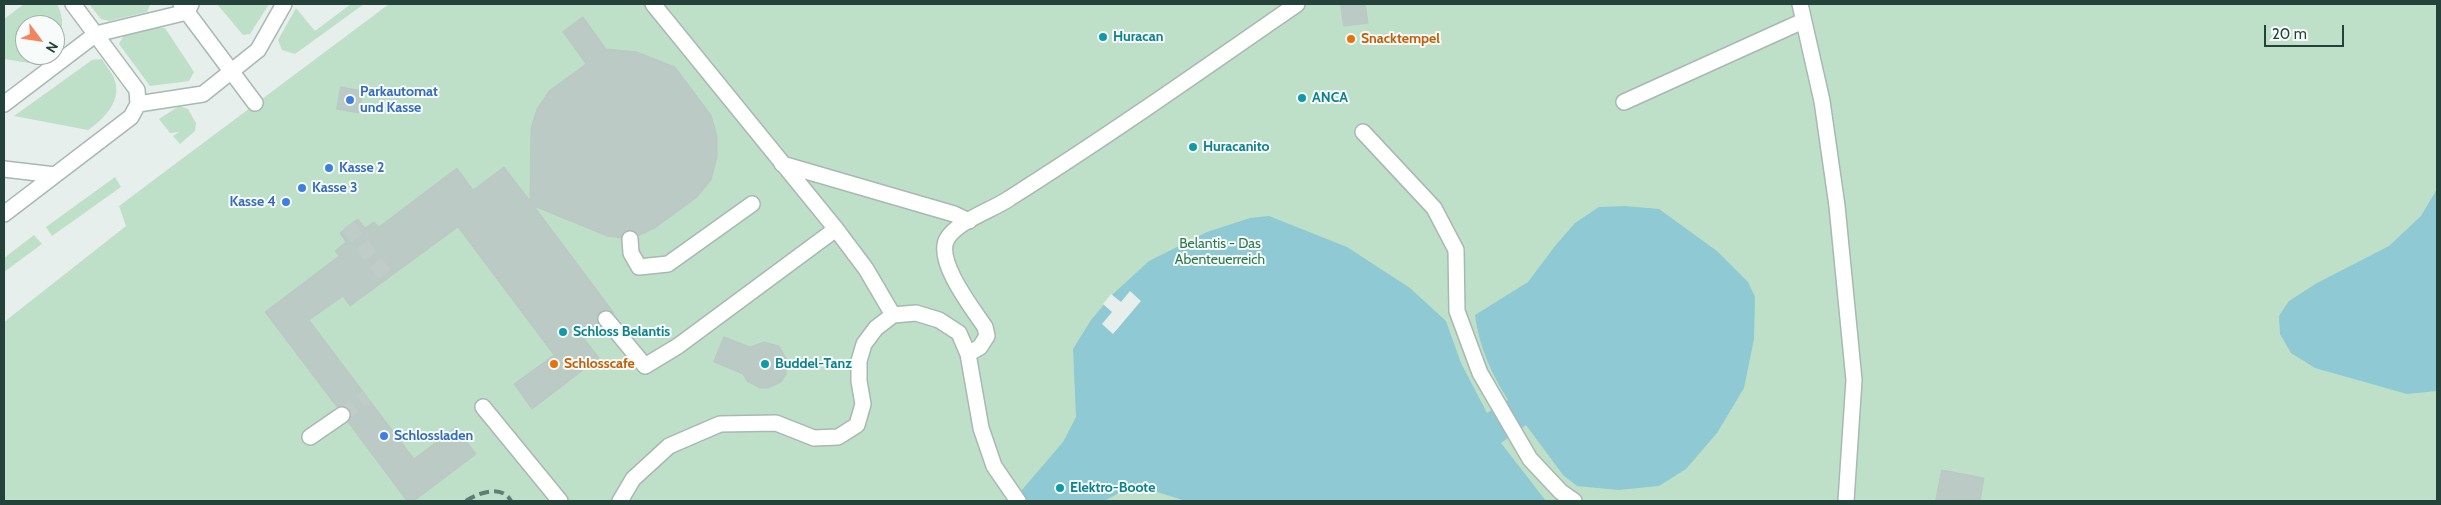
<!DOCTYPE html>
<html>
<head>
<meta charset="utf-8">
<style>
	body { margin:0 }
	#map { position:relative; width:2441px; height:505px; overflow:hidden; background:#e6efeb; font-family:Cabin,sans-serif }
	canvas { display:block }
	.frame { position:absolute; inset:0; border:5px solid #24423a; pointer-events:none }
	.north { position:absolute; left:15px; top:15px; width:50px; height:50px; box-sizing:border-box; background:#f7fbf9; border:1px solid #a3b1ad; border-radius:50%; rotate:121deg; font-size:14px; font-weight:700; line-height:20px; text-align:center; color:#24423a }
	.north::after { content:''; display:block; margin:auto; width:18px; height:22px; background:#f4845f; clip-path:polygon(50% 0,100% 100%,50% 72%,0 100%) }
	.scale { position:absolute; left:2264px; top:25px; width:80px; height:22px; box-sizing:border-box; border:2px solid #24423a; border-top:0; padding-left:6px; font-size:15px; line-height:18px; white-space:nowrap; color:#24423a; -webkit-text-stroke:4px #f7fbf9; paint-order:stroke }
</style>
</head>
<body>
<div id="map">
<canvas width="2441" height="505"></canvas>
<div class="frame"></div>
<div class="north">N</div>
<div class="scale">20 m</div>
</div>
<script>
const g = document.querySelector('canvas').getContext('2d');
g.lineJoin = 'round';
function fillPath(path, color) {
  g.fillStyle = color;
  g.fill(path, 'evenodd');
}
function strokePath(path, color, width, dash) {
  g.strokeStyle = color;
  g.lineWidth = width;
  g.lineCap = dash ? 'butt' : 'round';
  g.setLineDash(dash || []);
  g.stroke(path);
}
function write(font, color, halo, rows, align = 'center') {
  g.font = font + ' Cabin,sans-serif';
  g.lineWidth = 4;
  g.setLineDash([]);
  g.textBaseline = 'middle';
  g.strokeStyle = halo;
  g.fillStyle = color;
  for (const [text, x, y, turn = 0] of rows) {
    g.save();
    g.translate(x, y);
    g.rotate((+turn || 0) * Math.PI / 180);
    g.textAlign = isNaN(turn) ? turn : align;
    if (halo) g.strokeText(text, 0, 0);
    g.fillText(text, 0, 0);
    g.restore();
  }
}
fillPath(new Path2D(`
	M24,4h33c8,15 6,29 -2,43v-22h-30v30h19l-15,8 -25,-4v-40z
	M89,4h60l1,1 -3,7 -38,9 -8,-2z
	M217,4h52l-19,30 -7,1z
	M351,4h13l-69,50 -13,-4 -4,-10 18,-32 19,23z
	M389,4h2048v497h-2433v-179l122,-96 -7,-20z
	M157,27l8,1 29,44 -5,9 -39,5 -31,-42 5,-9z
	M102,59c3,6 8,11 11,17 11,23 -8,42 -25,54l-74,-14 78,-56z
	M179,106l9,3 8,14 -1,8 -15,13 -7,-8 6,-4 -9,1 -11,-14z
	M115,177l6,10 -69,49 -6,-9z
	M34,235l8,9 -38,28v-14z`), '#bfe0c8');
fillPath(new Path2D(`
	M2437,189v202l-30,3 -92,-26 -24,-15 -11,-19 -1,-18 10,-15 28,-18 72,-37 32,-30z
	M1625,206l34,3 58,42 31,31 7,15 -1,42 -10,49 -27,45 -31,36 -27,17 -41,4 -41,-4 -14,-11 -37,-50 -25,18 45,58h-360l-52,-16 -30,16h-96l13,-10 42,-49 13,-25 -3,-68 18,-29 21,-25 37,-34 58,-29 43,-14 19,-2 78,31 63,41 36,33 15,42 26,50 21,-13c-17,-27 -29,-54 -33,-85l53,-33 27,-36 20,-23 24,-16z`), '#8ec9d4');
fillPath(new Path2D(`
	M1130,291l11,10 -28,33 -11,-10 10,-12 -9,-8 8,-10 10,8z`), '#e6efeb');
const building = new Path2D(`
	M1341,4h24l3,19 -24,3z
	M583,17l23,32 31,3 38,15 36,48 6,21v21l-6,23 -14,17 -42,31 -17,8 -8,-6 -6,2 -3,6 -14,-2 -73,-30 80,107 -5,-3 -9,2 -3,4 2,9 -16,12 16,21 -67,51 -18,-25 40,-29 -96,-128 -108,79 -7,-10 -34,24 105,139 42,-32 20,27 -62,47h-7l-59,-79 3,-7 -2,-6 -7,-3 -5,1 -72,-95 74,-56 -4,-5 11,-9 -6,-9 8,-7 10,-7 7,9 9,-6 5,5 78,-59 16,22 31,-23 26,34 1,-73 6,-19 12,-18 37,-27 -23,-32z
	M341,87l22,4 -4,22 -22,-4z
	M724,337l26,10 14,-5 15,4 8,14 -1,15 -5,7 -13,6h-8l-13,-7 -4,-7 -29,-12z
	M1942,470l42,8 -4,23h-44z`);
fillPath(building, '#bbcac4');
strokePath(building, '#b8c9c2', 1);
strokePath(new Path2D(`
	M348,226l40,53
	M342,415l25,-18`), '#bfccc8', 15, [15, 8]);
const service = new Path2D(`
	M653,4l183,225 30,40 27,46
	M1800,4l22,97 15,105 17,174 -8,121
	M1624,102l179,-81
	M4,104l92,-70 91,-22 4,-8
	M138,104l65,-10 55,-44 26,-46
	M782,164l172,50 15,7
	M4,169l51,6
	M4,214l127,-97 7,-13 -1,-14 -64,-86
	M606,319l39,47 33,-20 158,-117`);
const pedestrian = new Path2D(`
	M181,4l74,99
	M1363,132l71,76 22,42 1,61 23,62 50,86 31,33 13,9
	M630,239l1,14 8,14 29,-3 84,-60
	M968,354l12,-7 7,-11 -2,-9c-12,-18 -50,-66 -38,-88 10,-18 46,-29 63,-41 98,-62 192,-128 287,-194
	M483,407l77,94
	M310,437l32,-22
	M620,501l13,-22 36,-33 51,-22 56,-1 38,15 24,-1 19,-12 6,-21 -4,-23v-20l5,-17 12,-16 17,-13 23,-2 23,7 20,13 9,21 13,74 13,38 24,35`);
strokePath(service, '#a8b8b2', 18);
strokePath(pedestrian, '#a8b8b2', 18);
strokePath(service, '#fff', 15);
strokePath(pedestrian, '#fff', 15);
strokePath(new Path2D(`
	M466,501c12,-8 36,-17 45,0`), '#5f7d75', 4, [10, 5]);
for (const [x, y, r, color] of [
	[1103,37,5,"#0f9aa8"],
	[1351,39,5,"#e8710a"],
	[1302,98,5,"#0f9aa8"],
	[350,100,5,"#3f7fe0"],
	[1193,147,5,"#0f9aa8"],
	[329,168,5,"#3f7fe0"],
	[302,188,5,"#3f7fe0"],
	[286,202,5,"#3f7fe0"],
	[563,332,5,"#0f9aa8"],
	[554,364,5,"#e8710a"],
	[765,364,5,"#0f9aa8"],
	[384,436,5,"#3f7fe0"],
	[1060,488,5,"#0f9aa8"]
]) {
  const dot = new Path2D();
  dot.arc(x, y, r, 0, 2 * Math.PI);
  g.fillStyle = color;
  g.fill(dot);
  strokePath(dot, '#f7fbf9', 2);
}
write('bold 14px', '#0d838f', '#f7fbf9', [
	["Huracan",1113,37],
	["ANCA",1312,98],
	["Huracanito",1203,147],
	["Schloss Belantis",573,332],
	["Buddel-Tanz",775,364],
	["Elektro-Boote",1070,488]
], 'left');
write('bold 14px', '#c56008', '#f7fbf9', [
	["Snacktempel",1361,39],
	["Schlosscafe",564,364]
], 'left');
write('bold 14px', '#366cbe', '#f7fbf9', [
	["Parkautomat",360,92],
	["und Kasse",360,108],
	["Kasse 2",339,168],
	["Kasse 3",312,188],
	["Kasse 4",276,202,"right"],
	["Schlossladen",394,436]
], 'left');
write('14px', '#2d7a4b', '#f7fbf9', [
	["Belantis - Das",1220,244],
	["Abenteuerreich",1220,260]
]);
</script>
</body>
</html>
